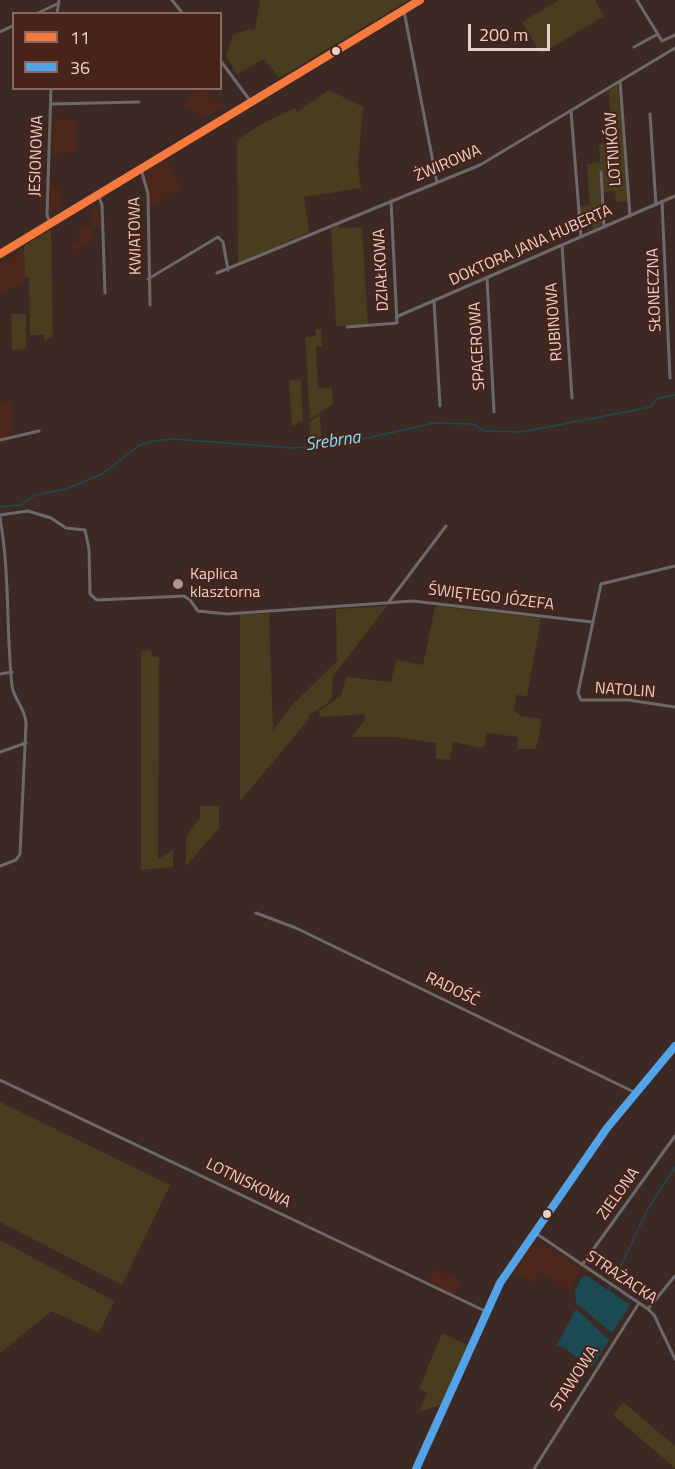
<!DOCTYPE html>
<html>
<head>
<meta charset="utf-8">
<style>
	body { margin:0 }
	#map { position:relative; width:675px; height:1469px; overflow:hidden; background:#3c2924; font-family:"Titillium Web",sans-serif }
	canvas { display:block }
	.legend { position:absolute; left:12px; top:12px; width:210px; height:78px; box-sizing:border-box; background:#47231a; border:2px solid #876860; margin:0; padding:8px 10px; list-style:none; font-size:18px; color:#e8d0ca }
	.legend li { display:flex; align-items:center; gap:12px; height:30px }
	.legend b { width:30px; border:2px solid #876860 }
	.scale { position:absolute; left:468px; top:24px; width:82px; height:27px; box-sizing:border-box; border:3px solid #e8d0ca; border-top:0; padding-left:8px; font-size:18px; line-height:21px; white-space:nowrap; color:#e8d0ca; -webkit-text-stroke:4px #47231a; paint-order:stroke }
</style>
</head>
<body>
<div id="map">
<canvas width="675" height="1469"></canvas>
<ul class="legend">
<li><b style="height:8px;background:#f6793e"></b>11</li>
<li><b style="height:8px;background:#53a3e8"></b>36</li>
</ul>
<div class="scale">200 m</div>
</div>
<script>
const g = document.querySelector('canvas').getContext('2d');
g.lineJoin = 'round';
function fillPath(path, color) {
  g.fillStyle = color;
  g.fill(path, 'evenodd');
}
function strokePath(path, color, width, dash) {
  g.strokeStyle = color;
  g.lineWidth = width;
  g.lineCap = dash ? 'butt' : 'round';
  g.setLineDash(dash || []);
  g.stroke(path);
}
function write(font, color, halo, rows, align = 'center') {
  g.font = font + ' "Titillium Web",sans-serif';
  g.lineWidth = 4.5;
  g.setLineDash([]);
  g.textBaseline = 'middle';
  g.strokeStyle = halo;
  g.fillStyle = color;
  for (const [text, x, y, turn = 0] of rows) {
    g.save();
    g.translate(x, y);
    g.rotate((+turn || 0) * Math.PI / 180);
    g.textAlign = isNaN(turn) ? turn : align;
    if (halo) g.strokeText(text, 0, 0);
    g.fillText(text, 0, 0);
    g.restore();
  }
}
fillPath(new Path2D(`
	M198,89h6l21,18 -24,11 -18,-14z
	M52,119l25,2 -1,29 -23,6z
	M166,160l17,28 -34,20 -3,-37z
	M50,185l12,1v21l-13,7z
	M100,203l1,23h-9v16h-6l-5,5 -2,9 -8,-3 1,-10 7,-1v-13l-6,-2 19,-1v-18z
	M24,249l1,35 -25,8v-28z
	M0,402h12l-1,34 -11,2z
	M534,1238l46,30 -11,22 -28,-17 -7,11 -23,-13z
	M433,1268l28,13 -7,14 -26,-13z`), '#4d261c');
fillPath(new Path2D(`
	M260,0h149l-130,78 -15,-19 -27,15 -11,-18 7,-21 16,-6 6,1z
	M559,0h36l9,16 -63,38 -19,-32z
	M618,85l10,116 -12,1 -1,-11 -12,1 -1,-21h-3l3,53 -9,7 -1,-11h-12l-1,-14 11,-1 -3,-41 13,-2 -1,-18 13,-2 -3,-52z
	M329,90l34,17 -5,61 3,20 -57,9 5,35 -71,31 -1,-123 25,-16 33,-16 2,4z
	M337,225l2,3 23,-1 6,99h-32l-5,-97z
	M51,229l2,107 -8,5 -1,-6h-14l-1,-58h-4l-1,-31z
	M11,314h15v35l-14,1z
	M315,329h6l1,17 -6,1 2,42 14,-2 1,17 -23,15 -5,-82 11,-1z
	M301,379l2,42 -11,5 -3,-45z
	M320,415l2,30h-11l-2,-23z
	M387,606l-54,70 -1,21 -4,6 -19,12v4l-69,82v-186l29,-2 4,118 18,-25 46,-45 -1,-52z
	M435,606l106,12 -14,78 -11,-1 -2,15 6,6 22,3 -6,30h-19l1,-12 -31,-4 -2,12 -3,3 -29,-6 -3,18 -14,-1v-16l-41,-6h-44l14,-17v-6l-45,3 -1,-6 22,-15 5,-19 45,5 5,-22 27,5z
	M151,650l1,6 7,1 -1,202 15,-9v17l-32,3v-219z
	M200,806h19v22l-33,38v-29l14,-19z
	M0,1102l170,83 -48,100 -122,-63z
	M0,1240l114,61 -15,32 -47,-22 -52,42z
	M442,1333l25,12 -26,60 -22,7 8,-19 -8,-4z
	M623,1402l52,44v22l-62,-53z`), '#483d1e');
fillPath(new Path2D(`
	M587,1276l43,29 -18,28 -36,-30 -1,-13 7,-13z
	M576,1309l33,31 -15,24 -6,3 -23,-19 -8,-3z`), '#1c4a53');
strokePath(new Path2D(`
	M0,507l21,-2 14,-10 31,-6 36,-15 38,-29 13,-4 21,-2 118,9 40,-2 102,-23 39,1 11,7 38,1 129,-25 5,-8 19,-4
	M613,1282l35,-73 27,-42
	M609,1290l2,-4`), '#1c4a53', 1.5);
strokePath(new Path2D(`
	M172,0l11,14
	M637,0l25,41 13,-6
	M404,11l33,172
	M36,14l23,-11
	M57,14l2,-14
	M0,32l14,-7
	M634,47l24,-13
	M220,60l31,42
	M620,81l10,135
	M51,104l88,-2
	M571,111l10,126
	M650,114l6,91
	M141,169l7,25 2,111
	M601,172l3,55
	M98,194l4,11 3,88
	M662,202l8,176
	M50,223l-3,-8 4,-127
	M562,245l10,153
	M217,273l263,-108 195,-117
	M487,278l7,134
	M148,279l70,-42 5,5 5,28
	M434,301l6,105
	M396,317l279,-121
	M347,327l50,-4 -6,-122
	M0,440l39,-9
	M0,515l28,-4 23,7 15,10 19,2 4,19 1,45 7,6 87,-4 6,4 8,11 29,3 186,-13 179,21
	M0,518c10,56 6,112 12,168 2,14 14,23 14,38l-6,130 -4,6 -16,6
	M675,566l-74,18 -23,109 3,7h47l47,7
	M388,603l58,-77
	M0,674l12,-2
	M0,752l26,-9
	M256,913l40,15 340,165
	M0,1080l485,231
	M534,1232l114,77 6,6 21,44
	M582,1265l93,-129
	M648,1309l27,-33
	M416,1469l84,-186 107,-155 68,-82
	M534,1469l105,-166`), '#6d696b', 3);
strokePath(new Path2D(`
	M0,254l420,-254`), '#71696b', 4.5);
strokePath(new Path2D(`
	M0,254l420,-254`), '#f6793e', 8);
strokePath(new Path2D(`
	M416,1469l84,-186 107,-155 68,-82`), '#53a3e8', 8);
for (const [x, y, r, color] of [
	[336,51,5,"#e8d0ca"],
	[178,584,6,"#ac9690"],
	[547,1214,5,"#e8d0ca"]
]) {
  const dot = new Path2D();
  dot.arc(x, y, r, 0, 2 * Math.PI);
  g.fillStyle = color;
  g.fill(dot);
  strokePath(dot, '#47231a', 2);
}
write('16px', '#e8d0ca', '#47231a', [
	["LOTNIKÓW",614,149,-94],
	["JESIONOWA",37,156,-88],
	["ŻWIROWA",448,164,-23],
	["KWIATOWA",136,236,-91],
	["DOKTORA JANA HUBERTA",531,246,-24],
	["DZIAŁKOWA",382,270,-93],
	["SŁONECZNA",655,290,-92],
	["RUBINOWA",555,322,-94],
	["SPACEROWA",478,346,-93],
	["ŚWIĘTEGO JÓZEFA",491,598,7],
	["NATOLIN",625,691,4],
	["RADOŚĆ",452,990,26],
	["LOTNISKOWA",248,1184,26],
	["ZIELONA",619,1194,-54],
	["STRAŻACKA",621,1278,34],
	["STAWOWA",575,1379,-57]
]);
write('16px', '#e8d0ca', '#47231a', [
	["Kaplica",190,575],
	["klasztorna",190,593]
], 'left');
write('italic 18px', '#77e1f9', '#47231a', [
	["Srebrna",333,442,-8]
]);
</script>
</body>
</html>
